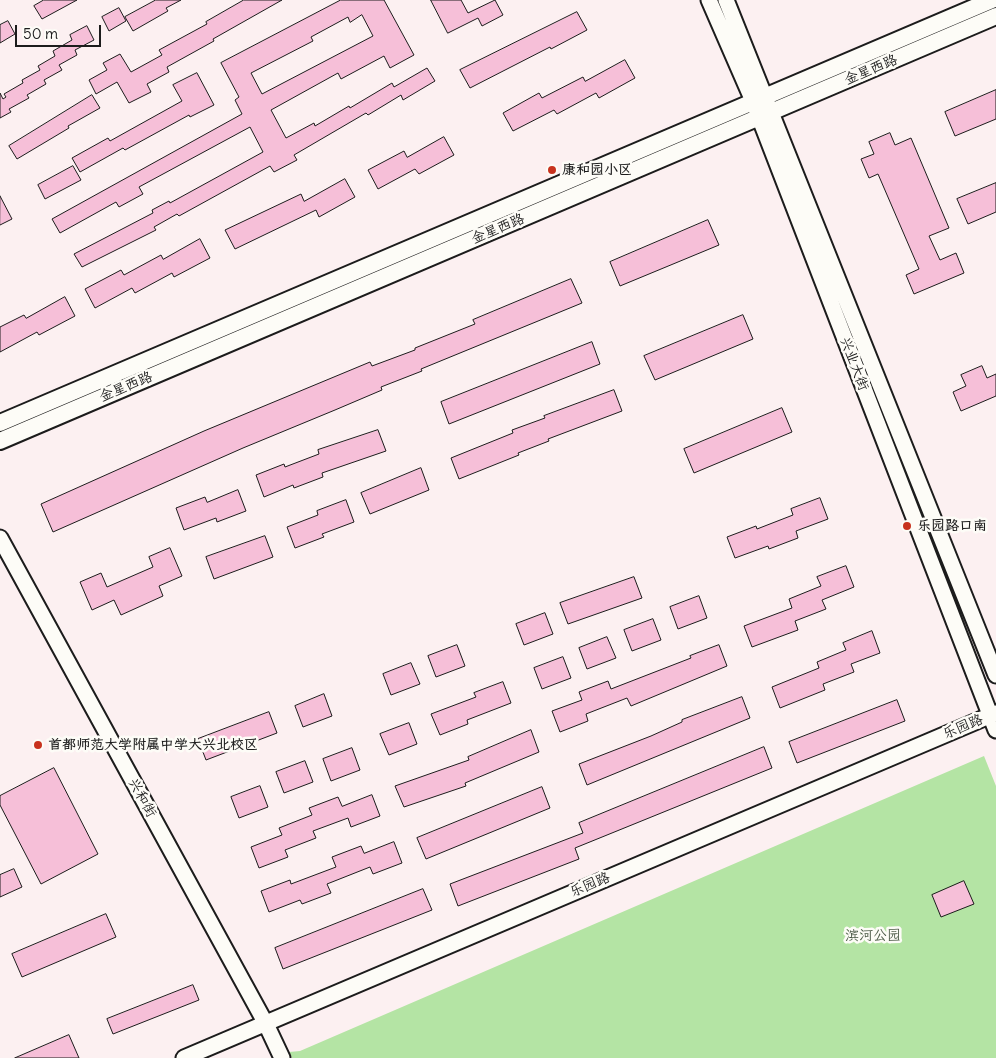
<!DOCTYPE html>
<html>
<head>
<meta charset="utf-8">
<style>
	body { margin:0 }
	#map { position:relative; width:996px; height:1058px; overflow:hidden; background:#fcf0f1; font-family:Delius,sans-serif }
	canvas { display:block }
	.scale { position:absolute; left:15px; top:25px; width:86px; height:22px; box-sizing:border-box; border:2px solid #1c1c1c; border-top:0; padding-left:6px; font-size:15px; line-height:18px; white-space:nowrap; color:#1c1c1c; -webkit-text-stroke:4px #fdfcf7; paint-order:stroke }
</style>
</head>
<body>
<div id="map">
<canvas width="996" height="1058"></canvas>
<div class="scale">50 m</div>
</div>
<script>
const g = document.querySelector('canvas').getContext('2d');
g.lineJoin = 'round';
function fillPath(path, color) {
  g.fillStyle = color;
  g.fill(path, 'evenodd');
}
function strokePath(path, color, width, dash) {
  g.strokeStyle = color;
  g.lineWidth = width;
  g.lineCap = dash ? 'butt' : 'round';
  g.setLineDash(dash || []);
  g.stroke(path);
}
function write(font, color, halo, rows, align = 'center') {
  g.font = font + ' Delius,"LXGW WenKai TC",sans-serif';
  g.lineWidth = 5;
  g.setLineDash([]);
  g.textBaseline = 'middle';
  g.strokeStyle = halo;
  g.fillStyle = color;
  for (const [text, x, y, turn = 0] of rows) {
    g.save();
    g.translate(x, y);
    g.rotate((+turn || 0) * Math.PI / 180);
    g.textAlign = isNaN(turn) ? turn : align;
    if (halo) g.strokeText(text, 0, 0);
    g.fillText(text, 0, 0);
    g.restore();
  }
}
fillPath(new Path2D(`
	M984,756l12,30v272h-704l-3,-6 11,-1z`), '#b4e4a4');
const building = new Path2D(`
	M44,0h33l-35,19 -8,-13z
	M156,0h25l-15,8 2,3 -35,20 -8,-14z
	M244,0h38l-69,39 1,2 -47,26 2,5 -22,12 4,8 -22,11 -12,-21 -21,12 -7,-14 18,-10 -4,-7 17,-9 11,18 31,-17 -3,-5 48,-26 -1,-2z
	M341,0h43l30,55 -24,13 -6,-12 -43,23 -3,-6 -67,37 15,28 28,-15 1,3 34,-20 1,2 42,-25 2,4 33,-19 8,13 -32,19 -2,-5 -33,20 -2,-2 -72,42 3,5 -23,12 -4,-6 -91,50 -2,-2 -23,13 2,3 -74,37 -8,-13 79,-41 -1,-3 17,-9 1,2 93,-51 -13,-25 -111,60 4,7 -24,13 -3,-5 -56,31 -8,-14 190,-105 -7,-14 4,-3 -18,-34zM362,15l11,21 -111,58 -11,-21 62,-32 -2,-4 37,-20 2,5z
	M431,0h30l7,13 27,-13 8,15 -21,11 -4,-8 -30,15z
	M119,8l7,13 -17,10 -7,-14z
	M577,12l10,18 -36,19 -1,-2 -80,41 -10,-18z
	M8,21l7,13 -15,9v-18z
	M87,26l7,14 -19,10 2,5 -18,10 3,5 -18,10 2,4 -19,11 2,3 -20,11 2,3 -11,6v-25l3,6 3,-2 -2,-3 19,-11 -1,-3 18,-10 -2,-4 17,-10 -2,-5 19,-11 -2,-5z
	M625,60l10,18 -36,20 -3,-5 -39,21 -3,-4 -41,21 -10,-18 36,-20 3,5 41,-21 2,4z
	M197,73l17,32 -24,12 -1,-2 -64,35 -2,-2 -43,24 -8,-14 36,-20 2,3 72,-40 -9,-16z
	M996,90v29l-41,17 -10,-24z
	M92,95l8,13 -32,18 1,2 -52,31 -8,-13z
	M890,133l5,12 16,-7 38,90 -20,8 11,24 16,-7 8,20 -50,21 -8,-19 13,-6 -41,-95 -9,4 -8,-19 13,-5 -5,-12z
	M444,137l10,18 -35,19 -4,-5 -37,20 -10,-19 36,-19 3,6z
	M73,166l8,14 -36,19 -7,-14z
	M345,179l10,18 -36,20 -3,-7 -81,39 -10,-19 76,-36 3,7z
	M996,183v29l-28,12 -11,-25z
	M0,196l12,23 -12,6z
	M708,220l11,25 -99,41 -10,-24z
	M200,239l10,19 -36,19 -2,-4 -37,20 -3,-5 -37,20 -10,-19 36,-19 3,5 37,-20 2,4z
	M571,279l11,24 -161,66 1,2 -41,16 1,3 -47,20 -92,38 -190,84 -12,-28 163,-73 166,-69 2,4 43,-16v-2l60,-24 -2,-4z
	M65,297l10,19 -36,19 -2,-3 -37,20v-25l24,-12 2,3z
	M743,315l10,24 -98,41 -11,-24z
	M592,342l8,22 -151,60 -8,-22z
	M982,366l5,12 9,-4v22l-35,15 -8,-19 13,-6 -5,-11z
	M614,390l8,21 -74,28 1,2 -31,12 1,2 -60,24 -8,-21 62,-25 -1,-3 33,-12 -1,-2z
	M782,408l10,24 -98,41 -10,-24z
	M378,430l8,21 -64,22 1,4 -29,11 -1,-3 -29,12 -8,-22 28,-11 1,3 34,-13 -1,-4z
	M421,468l8,22 -59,24 -9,-21z
	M238,490l8,21 -29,11 -1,-4 -32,12 -8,-22 29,-11 2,5z
	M820,498l8,21 -32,12 2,7 -29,11 -1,-3 -33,12 -8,-21 29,-11 1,3 36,-14 -2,-6z
	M346,500l8,22 -32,12 2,3 -29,11 -8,-21 31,-12 -1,-4z
	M265,536l8,21 -59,22 -8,-22z
	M170,548l12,28 -23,10 4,10 -42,19 -7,-15 -22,10 -12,-28 21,-9 6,14 46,-20 -4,-10z
	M846,566l8,21 -32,13 4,9 -31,12 3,9 -46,17 -8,-21 48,-18 -3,-9 32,-13 -4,-9z
	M634,577l8,21 -74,26 -8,-21z
	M699,596l8,22 -29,11 -8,-22z
	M545,613l8,21 -29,11 -8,-21z
	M653,619l8,21 -29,11 -8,-21z
	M872,631l8,22 -29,11 3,8 -31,12 2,6 -45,18 -8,-21 47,-19 -2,-6 29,-12 -3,-7z
	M607,637l9,21 -29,11 -8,-21z
	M457,645l8,21 -29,11 -8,-21z
	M719,645l8,21 -96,40 -4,-8 -41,16 2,7 -28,11 -8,-21 30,-11 -3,-8 29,-11 3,8 80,-31 -1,-2z
	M563,657l8,21 -29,11 -8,-21z
	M411,663l9,21 -29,11 -8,-21z
	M503,682l8,21 -44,17 1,4 -28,11 -9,-21 45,-17 -2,-4z
	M324,694l8,22 -29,11 -8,-21z
	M742,697l8,21 -163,67 -8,-21 72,-28 31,-14v-2z
	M897,700l8,21 -108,42 -8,-21z
	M269,712l8,21 -71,27 -8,-21z
	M409,723l8,21 -28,11 -9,-21z
	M531,730l8,22 -74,31 1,3 -62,21 -9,-21 74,-26 -1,-3z
	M764,747l8,21 -197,80 4,11 -121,47 -8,-22 133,-51 -4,-10z
	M352,748l8,22 -29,11 -8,-22z
	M305,761l8,21 -29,11 -8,-21z
	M54,768l44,86 -57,30 -41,-79v-9z
	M260,786l8,21 -29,11 -8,-21z
	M542,787l8,21 -124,51 -9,-21z
	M372,795l8,21 -29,11 -3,-9 -35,13 3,7 -31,12 3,7 -29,11 -8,-21 31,-12 -3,-7 33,-13 -3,-7 29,-11 4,9z
	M394,842l8,21 -29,11 -3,-7 -43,17 4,9 -29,11 -2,-4 -31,12 -8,-21 29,-11 1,4 45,-17 -4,-10 29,-11 3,7z
	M14,869l8,18 -22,10v-22z
	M964,881l10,23 -33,13 -9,-22z
	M423,889l9,21 -149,59 -8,-21z
	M106,914l10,23 -94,40 -10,-23z
	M193,985l6,15 -86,34 -6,-15z
	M69,1035l10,23h-64z`);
fillPath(building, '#f6bfd8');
strokePath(building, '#1c1c1c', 1);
const secondary = new Path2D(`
	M709,0l44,101 243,629
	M726,0l270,675
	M0,538l266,486 16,34
	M184,1058l812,-345`);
const primary = new Path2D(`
	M0,423l992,-423
	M0,441l996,-425`);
strokePath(secondary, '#1c1c1c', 19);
strokePath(primary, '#1c1c1c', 20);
strokePath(secondary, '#fdfcf7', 15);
strokePath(primary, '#fdfcf7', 16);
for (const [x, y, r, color] of [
	[552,170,5,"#c8321e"],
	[907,526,5,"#c8321e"],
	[38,745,5,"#c8321e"]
]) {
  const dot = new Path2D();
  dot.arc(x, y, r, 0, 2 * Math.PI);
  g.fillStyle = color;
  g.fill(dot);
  strokePath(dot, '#fdfcf7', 2);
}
write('14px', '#1c1c1c', '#fdfcf7', [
	["金星西路",871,70,-23],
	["金星西路",498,229,-23],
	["兴业大街",854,364,69],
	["金星西路",126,387,-23],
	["乐园路",963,727,-23],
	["兴和街",142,798,61],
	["乐园路",590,885,-23]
]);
write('bold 14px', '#1c1c1c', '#fdfcf7', [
	["康和园小区",562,170],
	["乐园路口南",917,526],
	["首都师范大学附属中学大兴北校区",48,745]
], 'left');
write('14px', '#4a5845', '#fdfcf7', [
	["滨河公园",873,936]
]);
</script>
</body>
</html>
